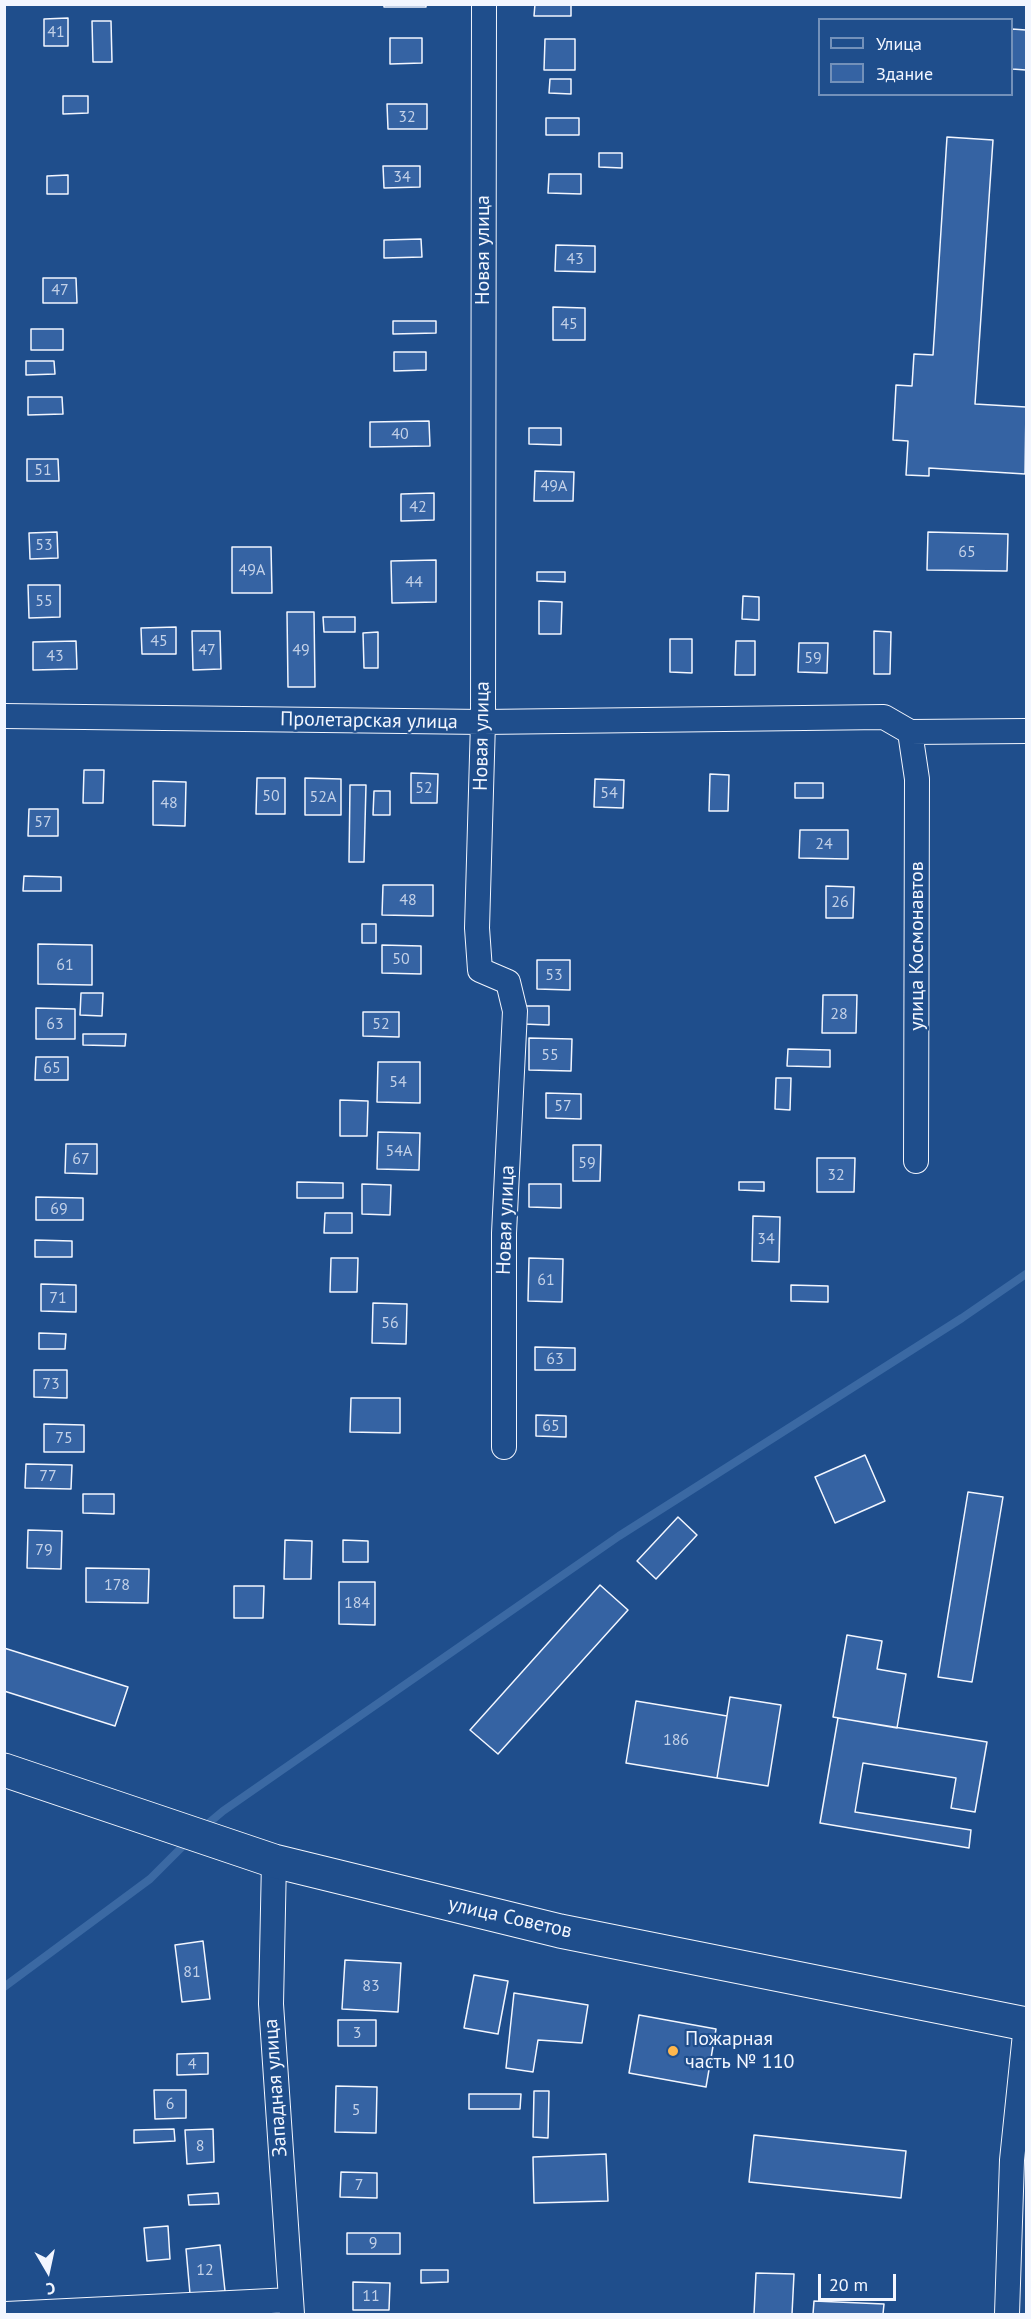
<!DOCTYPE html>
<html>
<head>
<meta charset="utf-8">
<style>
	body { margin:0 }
	#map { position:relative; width:1031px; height:2319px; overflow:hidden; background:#1f4e8c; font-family:"PT Sans",sans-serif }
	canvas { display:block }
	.frame { position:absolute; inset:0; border:6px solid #f2f6ff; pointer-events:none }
	.legend { position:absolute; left:818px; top:18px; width:195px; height:78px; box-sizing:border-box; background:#1f4e8c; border:2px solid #7391ba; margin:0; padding:8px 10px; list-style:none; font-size:18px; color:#f2f6ff }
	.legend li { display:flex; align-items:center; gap:12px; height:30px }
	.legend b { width:30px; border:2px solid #7391ba }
	.north { position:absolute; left:18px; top:2241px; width:60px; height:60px; -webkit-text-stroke:4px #1f4e8c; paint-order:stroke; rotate:171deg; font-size:16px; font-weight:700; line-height:24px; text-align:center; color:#f2f6ff }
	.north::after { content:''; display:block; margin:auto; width:21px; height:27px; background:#f2f6ff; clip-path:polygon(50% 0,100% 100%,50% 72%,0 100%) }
	.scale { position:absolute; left:818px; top:2274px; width:78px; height:27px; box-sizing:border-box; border:3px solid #f2f6ff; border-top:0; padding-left:8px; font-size:18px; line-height:21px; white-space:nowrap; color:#f2f6ff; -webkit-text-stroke:4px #1f4e8c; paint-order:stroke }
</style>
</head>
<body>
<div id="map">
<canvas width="1031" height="2319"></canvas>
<div class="frame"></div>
<ul class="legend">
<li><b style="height:8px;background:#1f4e8c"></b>Улица</li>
<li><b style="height:16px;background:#3563a3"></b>Здание</li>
</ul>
<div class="north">С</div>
<div class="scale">20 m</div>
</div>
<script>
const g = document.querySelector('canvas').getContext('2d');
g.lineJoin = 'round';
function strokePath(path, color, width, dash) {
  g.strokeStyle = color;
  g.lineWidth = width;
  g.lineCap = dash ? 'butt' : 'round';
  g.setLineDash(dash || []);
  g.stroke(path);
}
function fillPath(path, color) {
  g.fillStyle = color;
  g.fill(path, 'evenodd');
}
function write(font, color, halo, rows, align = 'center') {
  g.font = font + ' "PT Sans",sans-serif';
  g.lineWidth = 4.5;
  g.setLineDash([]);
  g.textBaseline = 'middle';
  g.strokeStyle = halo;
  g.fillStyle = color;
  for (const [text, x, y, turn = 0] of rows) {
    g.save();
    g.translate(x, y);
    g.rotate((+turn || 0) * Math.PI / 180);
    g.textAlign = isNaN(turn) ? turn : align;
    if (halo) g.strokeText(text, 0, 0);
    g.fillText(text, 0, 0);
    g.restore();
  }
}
strokePath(new Path2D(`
	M204,1827l19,-16 396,-275 343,-218 64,-44
	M4,1987l146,-108 38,-38`), '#3b69a3', 8);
const building = new Path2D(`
	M384,4h42v3h-42z
	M535,4h36v12h-37z
	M68,18v28h-24v-27z
	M92,21h19l1,41h-19z
	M1012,29l14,1v40l-14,-1z
	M390,38h32v25l-32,1z
	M545,39h30v31h-31z
	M550,79h21v15l-22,-1z
	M63,96h25v17l-25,1z
	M387,104h40v25h-39z
	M546,118h33v17h-33z
	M947,137l46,3 -18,264 51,3 -1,67 -96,-6v8l-23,-1 2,-34 -15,-1 3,-55 16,1 2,-32 19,1z
	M599,153h23v15l-23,-1z
	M383,166h37v21l-36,1z
	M549,174h32v20l-33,-1z
	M68,175v19h-21v-18z
	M421,239l1,18 -38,1v-18z
	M556,245l39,1v26l-40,-1z
	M43,278h33l1,25h-34z
	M553,307l32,1v32h-32z
	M393,321h43v12l-43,1z
	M31,329h32v21h-32z
	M394,352h32v18l-32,1z
	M26,361h28l1,13 -29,1z
	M28,397h34l1,17 -35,1z
	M429,421l1,25 -60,1v-25z
	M529,428h32v17l-32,-1z
	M27,459h31l1,22h-32z
	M535,471l39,1 -1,29h-39z
	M434,493v27l-33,1v-27z
	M57,532l1,26 -28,1 -1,-26z
	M928,532l80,2 -1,37 -80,-1z
	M232,547h39l1,46h-40z
	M436,560v42l-44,1 -1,-42z
	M537,572h28v10l-28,-1z
	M28,585h32v32l-31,1z
	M743,596l16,1v23l-17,-1z
	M539,601l23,1 -1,32h-22z
	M287,612h27l1,75h-27z
	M323,617h32v15h-31z
	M176,627v27h-34l-1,-26z
	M192,631h28l1,38 -28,1z
	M874,631l17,1 -1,42h-16z
	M378,632v36h-14l-1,-35z
	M670,639h22v34l-22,-1z
	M76,641l1,28 -44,1v-28z
	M736,641h19v34h-20z
	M799,643h29l-1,30 -29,-1z
	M84,770h20l-1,33h-20z
	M411,773l27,1 -1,29h-26z
	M710,774l19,1 -1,36h-19z
	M257,778h28v36h-29z
	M305,778l36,1v36h-36z
	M595,779l29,1 -1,28 -29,-1z
	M153,781l33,1 -1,44 -32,-1z
	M795,783h28v15h-28z
	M350,785h16l-2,77h-15z
	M374,791h16v24h-17z
	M29,809h29v27h-30z
	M800,830h48v29l-49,-1z
	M24,876l37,1v14h-38z
	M383,885h50v31l-51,-1z
	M826,886l28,1 -1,31h-27z
	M362,924h14v19h-14z
	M38,944l54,1v40l-54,-1z
	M382,945l39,1v28l-39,-1z
	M537,960h33v30l-33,-1z
	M81,993h22l-1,23 -22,-1z
	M823,995h34l-1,38h-34z
	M524,1006h25v19l-25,-1z
	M36,1008l39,1v30h-39z
	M363,1012h36v25l-36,-1z
	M83,1034h43l-1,12 -42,-1z
	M529,1038l43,1 -1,32 -42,-1z
	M788,1049l42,1v17l-43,-1z
	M36,1057h32v23h-33z
	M378,1062h42v41l-43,-1z
	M776,1078h15l-1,32 -15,-1z
	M546,1093l35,1v25l-35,-1z
	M340,1100l28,1 -1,35h-27z
	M378,1132l42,1 -1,37 -42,-1z
	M66,1144h31v30l-32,-1z
	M573,1145h28l-1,36h-27z
	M817,1158h38l-1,34h-37z
	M297,1182l46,1v15h-46z
	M739,1182h25v9l-25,-1z
	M362,1184l29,1 -1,30 -28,-1z
	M529,1184h32v24l-32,-1z
	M36,1197l47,1v22h-47z
	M325,1213h27v20h-28z
	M753,1216l27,1 -1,45 -27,-1z
	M35,1240l37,1v16h-37z
	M331,1258h27l-1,34h-27z
	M529,1258l34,1 -1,43 -34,-1z
	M41,1284l35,1v27l-35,-1z
	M791,1285l37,1v16l-37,-1z
	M373,1303l34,1 -1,40 -34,-1z
	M39,1333l27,1 -1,15h-26z
	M535,1347l40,1v22h-40z
	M34,1370h33v28l-33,-1z
	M351,1398h49v35l-50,-1z
	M536,1415l30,1v21l-30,-1z
	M44,1424l40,1v27h-40z
	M865,1455l20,46 -50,22 -20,-46z
	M26,1464l46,1 -1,24 -46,-1z
	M968,1492l35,5 -31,185 -34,-5z
	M83,1494h31v20l-31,-1z
	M678,1517l19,18 -41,44 -19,-18z
	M28,1530l34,1 -1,38 -34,-1z
	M285,1540l27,1 -1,38h-27z
	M343,1540l25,1v21h-25z
	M86,1568l63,1 -1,34 -62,-1z
	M339,1582h36v43l-36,-1z
	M600,1585l28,25 -130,144 -28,-24z
	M234,1586h30l-1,32h-29z
	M847,1635l35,6 -5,28 29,5 -9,54 -64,-11z
	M4,1648l124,39 -13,39 -111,-35z
	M730,1697l51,8 -13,81 -51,-8z
	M636,1701l91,15 -10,62 -91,-15z
	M838,1718l149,24 -12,70 -24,-4 5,-30 -93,-15 -8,49 116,18 -2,18 -149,-25z
	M203,1941l7,58 -28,3 -7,-57z
	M345,1960l56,3 -3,49 -56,-3z
	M474,1975l34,6 -10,53 -34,-6z
	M514,1993l74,12 -6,38 -44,-3 -5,32 -27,-4z
	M639,2015l77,14 -10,58 -77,-14z
	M338,2020h38v26h-38z
	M208,2053v21l-31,1v-21z
	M336,2086l41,1 -1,46 -41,-1z
	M154,2090h32v28l-31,1z
	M534,2091h15l-1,47 -15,-1z
	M469,2094h52l-1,15h-51z
	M174,2129l1,12 -41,2v-13z
	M213,2129l1,33 -27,2 -2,-34z
	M754,2135l152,16 -5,47 -152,-16z
	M606,2154l2,47 -74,2 -1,-46z
	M341,2172l36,1v25l-37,-1z
	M218,2193l1,11 -30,1 -1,-10z
	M168,2226l2,33 -23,2 -3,-33z
	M347,2233h53v21h-53z
	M220,2245l5,46 -35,3 -4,-45z
	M421,2270h27v12l-27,1z
	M756,2273l38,1 -2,40h-38z
	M353,2282l37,1 -1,27h-36z
	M814,2301l70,3 -1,10h-70z`);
fillPath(building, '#3563a3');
strokePath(building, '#f2f6ff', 1.5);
const minor = new Path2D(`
	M484,4l-1,718 -6,206 3,42 28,12 7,29 -11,222v214
	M4,716l479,6 401,-5 26,15 116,-1
	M910,732l7,47 -1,382
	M274,1861l-3,143 21,310
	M6,2314l285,-14
	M1007,2314l5,-154 14,-136`);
const secondary = new Path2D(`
	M4,1770l270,91 286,70 466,93`);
strokePath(minor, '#f2f6ff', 26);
strokePath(secondary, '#f2f6ff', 35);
strokePath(minor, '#1f4e8c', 24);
strokePath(secondary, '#1f4e8c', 33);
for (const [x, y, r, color] of [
	[673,2051,6,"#ffb74d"]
]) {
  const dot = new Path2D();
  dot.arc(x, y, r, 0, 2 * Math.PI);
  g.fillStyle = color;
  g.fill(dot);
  strokePath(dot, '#1f4e8c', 2);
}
write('16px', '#c3d1e8', null, [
	["41",56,32],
	["32",407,117],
	["34",402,177],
	["43",575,259],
	["47",60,290],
	["45",569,324],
	["40",400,434],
	["51",43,470],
	["49А",554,486],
	["42",418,507],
	["53",44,545],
	["65",967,552],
	["49А",252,570],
	["44",414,582],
	["55",44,601],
	["45",159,641],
	["47",207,650],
	["49",301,650],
	["43",55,656],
	["59",813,658],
	["52",424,788],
	["54",609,793],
	["50",271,796],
	["52А",323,797],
	["48",169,803],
	["57",43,822],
	["24",824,844],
	["48",408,900],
	["26",840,902],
	["50",401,959],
	["61",65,965],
	["53",554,975],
	["28",839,1014],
	["63",55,1024],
	["52",381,1024],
	["55",550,1055],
	["65",52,1068],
	["54",398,1082],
	["57",563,1106],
	["54А",399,1151],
	["67",81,1159],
	["59",587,1163],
	["32",836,1175],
	["69",59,1209],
	["34",766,1239],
	["61",546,1280],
	["71",58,1298],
	["56",390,1323],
	["63",555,1359],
	["73",51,1384],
	["65",551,1426],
	["75",64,1438],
	["77",48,1476],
	["79",44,1550],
	["178",117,1585],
	["184",357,1603],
	["186",676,1740],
	["81",192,1972],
	["83",371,1986],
	["3",357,2033],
	["4",192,2064],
	["6",170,2104],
	["5",356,2110],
	["8",200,2146],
	["7",359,2185],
	["9",373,2243],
	["12",205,2270],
	["11",371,2296]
]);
write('20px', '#f2f6ff', '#1f4e8c', [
	["Новая улица",483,250,-90],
	["Пролетарская улица",369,721,1],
	["Новая улица",482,736,-89],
	["улица Космонавтов",917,946,-90],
	["Новая улица",506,1220,-88],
	["улица Советов",510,1918,13],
	["Западная улица",276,2088,-94]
]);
write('20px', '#f2f6ff', '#1f4e8c', [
	["Пожарная",685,2039],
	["часть № 110",685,2062]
], 'left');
</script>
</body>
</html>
